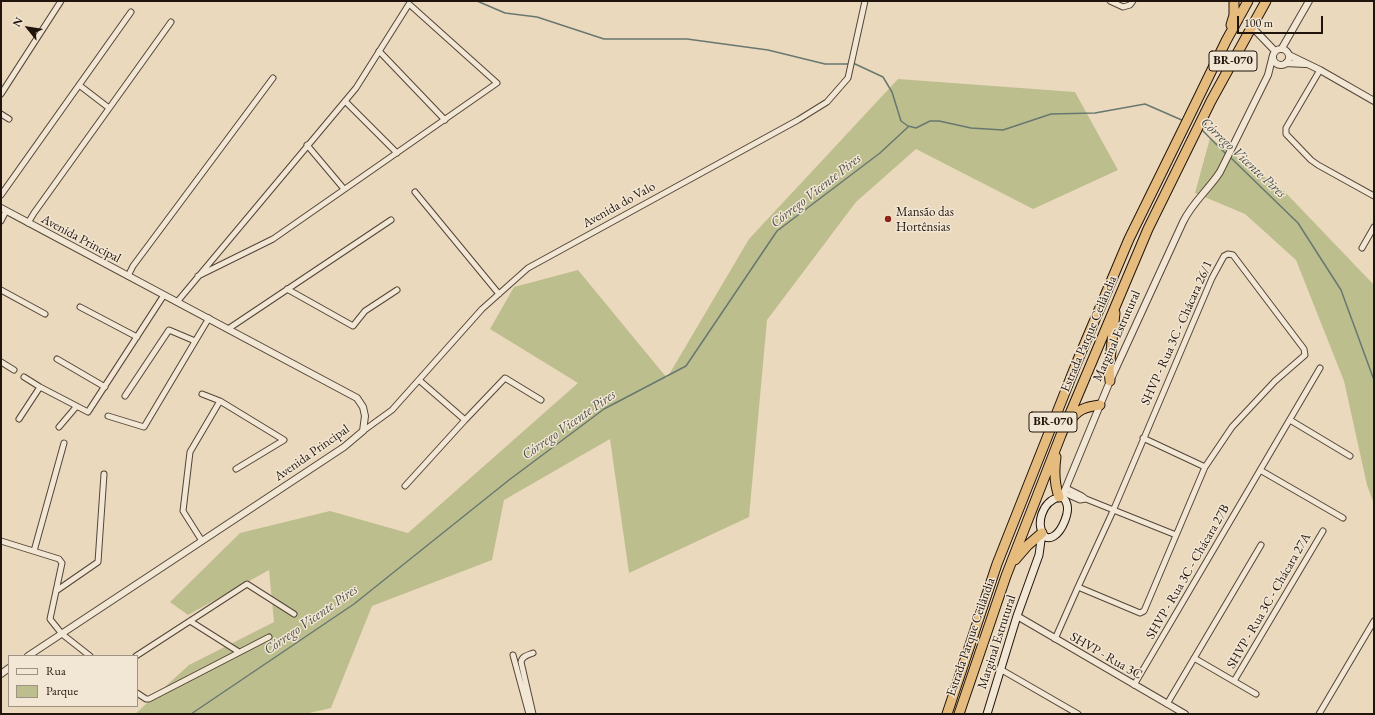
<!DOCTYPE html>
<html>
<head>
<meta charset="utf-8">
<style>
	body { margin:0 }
	#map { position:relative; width:1375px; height:715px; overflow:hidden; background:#ebd9bd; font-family:"EB Garamond",serif }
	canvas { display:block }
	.frame { position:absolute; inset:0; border:2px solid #20140c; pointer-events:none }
	.legend { position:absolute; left:8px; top:655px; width:130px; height:52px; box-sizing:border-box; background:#f2e6d4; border:1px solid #9e9284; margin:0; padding:5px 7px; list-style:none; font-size:12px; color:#20140c }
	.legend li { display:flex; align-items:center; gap:8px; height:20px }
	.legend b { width:20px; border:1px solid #9e9284 }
	.north { position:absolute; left:8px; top:8px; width:40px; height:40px; -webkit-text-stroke:3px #f2e6d4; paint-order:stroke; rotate:300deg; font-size:11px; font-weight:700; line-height:16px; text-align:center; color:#20140c }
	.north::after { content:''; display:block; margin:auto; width:14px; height:18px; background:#20140c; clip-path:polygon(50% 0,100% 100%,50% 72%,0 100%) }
	.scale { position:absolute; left:1237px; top:16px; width:86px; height:18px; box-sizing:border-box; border:2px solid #20140c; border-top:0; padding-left:5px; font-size:12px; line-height:14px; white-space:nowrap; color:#20140c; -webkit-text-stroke:3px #f2e6d4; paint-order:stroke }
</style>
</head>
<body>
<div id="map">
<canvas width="1375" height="715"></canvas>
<div class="frame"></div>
<ul class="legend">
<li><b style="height:5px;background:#f2e6d4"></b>Rua</li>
<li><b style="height:11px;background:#bdbe8d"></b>Parque</li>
</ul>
<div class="north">N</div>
<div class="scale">100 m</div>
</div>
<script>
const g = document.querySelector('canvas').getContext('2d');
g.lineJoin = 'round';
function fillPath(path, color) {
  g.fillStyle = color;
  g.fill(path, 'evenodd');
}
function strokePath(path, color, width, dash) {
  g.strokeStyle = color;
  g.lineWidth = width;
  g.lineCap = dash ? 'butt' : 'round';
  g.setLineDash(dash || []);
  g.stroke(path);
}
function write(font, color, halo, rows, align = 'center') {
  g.font = font + ' "EB Garamond",serif';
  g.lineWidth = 3;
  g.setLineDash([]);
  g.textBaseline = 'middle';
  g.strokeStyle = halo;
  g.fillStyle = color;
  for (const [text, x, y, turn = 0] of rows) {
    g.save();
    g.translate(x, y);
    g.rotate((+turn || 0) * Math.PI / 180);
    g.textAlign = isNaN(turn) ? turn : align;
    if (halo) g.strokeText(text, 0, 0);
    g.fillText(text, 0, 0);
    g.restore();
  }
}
fillPath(new Path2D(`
	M898,79l177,13 43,78 -85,39 -117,-60 -60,53 -89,118 -18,197 -120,56 -19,-134 -106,61 -12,60 -120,46 -41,102 -26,6h-170l54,-49 85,-43 -5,-52 -81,45 -18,-13 70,-69 90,-22 78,22 170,-150 -88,-54 24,-42 64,-17 89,108 82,-139z
	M1210,138l74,53 90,94v219l-7,-19 -23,-104 -48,-121 -51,-46 -50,-21z`), '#bdbe8d');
strokePath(new Path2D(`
	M477,1l28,12 32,4 67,22h83l81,11 57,14h24
	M853,63l30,14 9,15 9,29 7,5 8,2 14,-7h9l32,7 32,2 48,-16 44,-1 50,-9 39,17
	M1201,129l26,26
	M1230,157l68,66 43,67 33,90
	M191,714l163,-110 155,-124 95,-71 82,-43 91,-135 103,-78 28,-26`), '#687870', 1.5);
const minor = new Path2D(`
	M1110,1l13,6 7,-2 3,-4
	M379,51l66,69
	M1320,70l-34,58v6l25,26 7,5 56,31
	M79,85l30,23
	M1,94l60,-93
	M345,101l52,52
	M1,114l8,5
	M307,145l37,44
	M415,192l84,102
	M1,195l130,-183
	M1,221l5,-10
	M28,223l6,-10 137,-191
	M1362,248l12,-21
	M1228,254l5,1 71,94 1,6 -30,26 -43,46 -27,40 -61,144 -4,2 -62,-26 35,-76 99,-233 12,-22z
	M128,276l5,-10 140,-188
	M287,289l66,37 12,-15 32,-21
	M1,290l44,24
	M177,302l179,-214 53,-84 88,79 -224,156 -75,37
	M80,307l57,30
	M228,329l163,-109
	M57,359l48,28
	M1,362l13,8
	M24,377l16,10 48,25 76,-117
	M419,380l46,40
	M202,394l18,7 64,39 -48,29
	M125,396l44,-66 26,11
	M108,416l36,11 65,-109
	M19,419l21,-32
	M1290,420l60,36
	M59,427l17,-20
	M363,431l29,-21 90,-101 46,-41 270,-148 29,-18 21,-24 17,-77
	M1143,438l62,29
	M1260,470l83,48
	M405,486l60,-66 40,-42 36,22
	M1066,488l16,8 4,3 90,36
	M1064,493l16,7 6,-1
	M1,541l58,18 3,4 -12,56 12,15 28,22
	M202,541l-19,-30 7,-59 30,-51
	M34,551l30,-108
	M56,591l42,-29 6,-88
	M190,621l49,31
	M1055,639l23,-52
	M513,655l16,59
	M136,656l111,-72 47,30
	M1194,658l62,36
	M1000,669l78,45
	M1234,681l89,-150
	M1134,685l186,-317
	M137,693l9,6h3l120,-62
	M1167,704l94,-159
	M533,714l-12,-52c1,-6 7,-7 12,-9
	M1319,714l55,-93`);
const tertiary = new Path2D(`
	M1252,27l23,24
	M1282,48l27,-47
	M1273 57a8 8 0 1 1 16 0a8 8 0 1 1-16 0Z
	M1289,55l31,15 54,31
	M1286,63l19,1
	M1,208l356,190 6,9 2,9 -2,15 -19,16 -316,209
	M1062,497l48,-116 73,-159c9,-19 26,-33 37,-50l48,-97 5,-20
	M1017,616l168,98
	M1,674l8,-6`);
const secondary = new Path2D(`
	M1059,497h3c2,2 4,3 4,5 5,9 -4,29 -12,34 -3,2 -6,2 -9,1 -10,-13 -3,-35 14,-40z
	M987,714l30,-98 22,-61 3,-22`);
const motorway = new Path2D(`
	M1231,25l3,-10v-14
	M1110,381l-1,-11 6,-57
	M1069,422c9,-13 16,-15 31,-17
	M1056,457c-2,14 -2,26 3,40
	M1015,560l13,-15 14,-12
	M947,714l50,-150 80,-202 52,-123 60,-122 37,-76 22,-40
	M959,714l47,-138 55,-141 87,-206 63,-128 55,-100`);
strokePath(minor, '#534538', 7);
strokePath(tertiary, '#534538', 8);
strokePath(secondary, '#20140c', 9);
strokePath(motorway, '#20140c', 11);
strokePath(minor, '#f2e6d4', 5);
strokePath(tertiary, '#f2e6d4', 6);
strokePath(secondary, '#f2e6d4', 7);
strokePath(motorway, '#e6bc7e', 9);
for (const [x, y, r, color] of [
	[888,219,4,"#8f2418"]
]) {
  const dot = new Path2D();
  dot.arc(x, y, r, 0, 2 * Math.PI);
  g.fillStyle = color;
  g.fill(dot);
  strokePath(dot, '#f2e6d4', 1.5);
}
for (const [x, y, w] of [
	[1233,61,48],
	[1053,422,48]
]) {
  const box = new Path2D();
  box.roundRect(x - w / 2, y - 10, w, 20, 3);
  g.fillStyle = '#f2e6d4';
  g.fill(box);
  strokePath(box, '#20140c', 1);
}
write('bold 12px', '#20140c', null, [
	["BR-070",1233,61],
	["BR-070",1053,422]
]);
write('13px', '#20140c', '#f2e6d4', [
	["Avenida do Valo",619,205,-29],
	["Avenida Principal",81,239,28],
	["SHVP - Rua 3C - Chácara 26/1",1177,333,-66],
	["Estrada Parque Ceilândia",1089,334,-67],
	["Marginal Estrutural",1117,336,-66],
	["Avenida Principal",312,453,-35],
	["SHVP - Rua 3C - Chácara 27B",1188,572,-60],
	["SHVP - Rua 3C - Chácara 27A",1269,601,-60],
	["Estrada Parque Ceilândia",971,637,-71],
	["Marginal Estrutural",997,642,-72],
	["SHVP - Rua 3C",1106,656,30]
]);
write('13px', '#20140c', '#f2e6d4', [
	["Mansão das",896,212],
	["Hortênsias",896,227]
], 'left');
write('italic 14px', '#4a4e46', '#f2e6d4', [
	["Córrego Vicente Pires",1243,158,43],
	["Córrego Vicente Pires",816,191,-38],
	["Córrego Vicente Pires",569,425,-35],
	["Córrego Vicente Pires",311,620,-35]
]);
</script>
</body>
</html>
